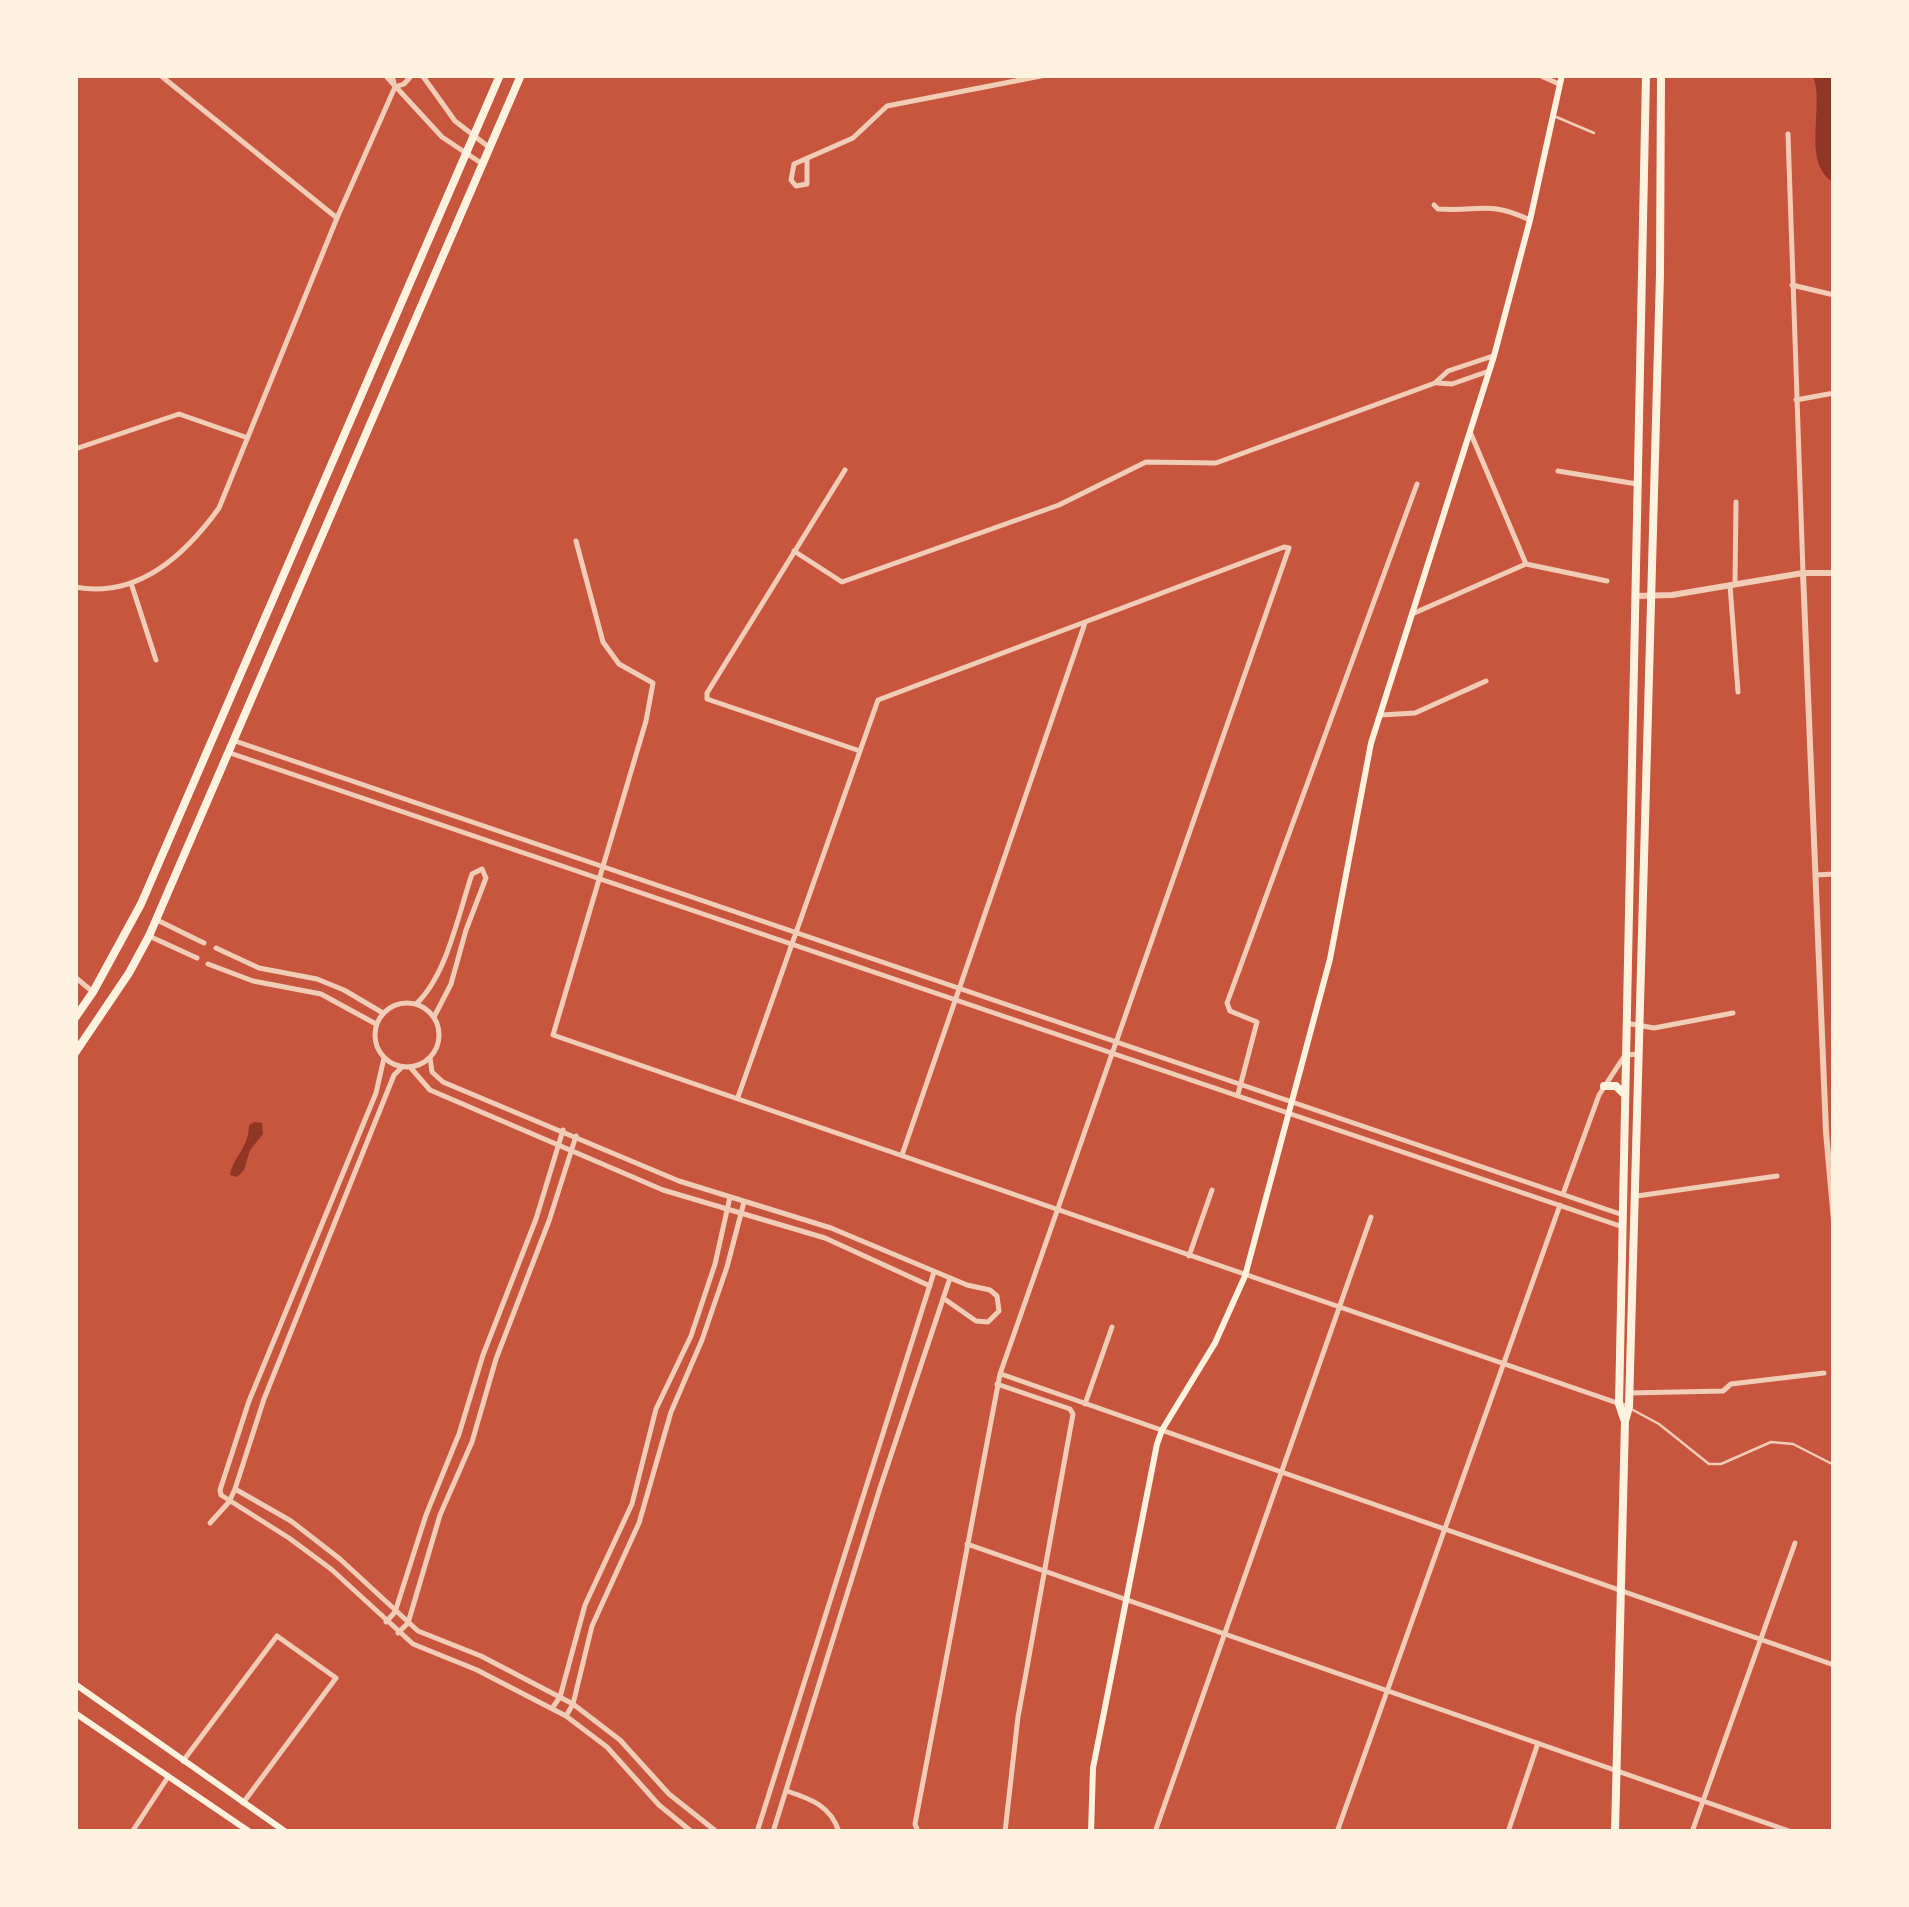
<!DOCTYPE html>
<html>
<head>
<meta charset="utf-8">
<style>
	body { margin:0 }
	#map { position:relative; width:1909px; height:1907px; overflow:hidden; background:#c8553d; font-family:Lato,sans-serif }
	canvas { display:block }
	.frame { position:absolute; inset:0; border:78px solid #fff3e0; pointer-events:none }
</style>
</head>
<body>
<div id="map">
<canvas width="1909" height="1907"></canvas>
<div class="frame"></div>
</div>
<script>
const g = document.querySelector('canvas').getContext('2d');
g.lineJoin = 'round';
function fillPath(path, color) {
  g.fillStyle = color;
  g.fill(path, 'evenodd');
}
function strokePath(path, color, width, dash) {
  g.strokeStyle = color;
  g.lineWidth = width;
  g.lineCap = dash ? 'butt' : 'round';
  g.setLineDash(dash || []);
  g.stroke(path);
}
fillPath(new Path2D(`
	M254,1122l8,1 1,11 -13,16 -6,20 -7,7 -7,-2c4,-20 19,-27 19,-50z`), '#8f3625');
strokePath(new Path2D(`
	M1822,75c11,28 -8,79 12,97`), '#8f3625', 18);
strokePath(new Path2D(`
	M1554,116l40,17
	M1633,1410l26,14 50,40h12l50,-22 22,2 41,21`), '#f1ccb7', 2.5);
strokePath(new Path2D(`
	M160,75l177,143
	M385,75l57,62 39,26
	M422,75l33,46 35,27
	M1539,75l20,9
	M395,87l9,-3 8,-9
	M1788,134l15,439
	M807,158v26l-11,2 -5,-6 3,-16 59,-26 34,-32 159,-31
	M1434,205l4,4c42,3 50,-9 92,11
	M1792,285l42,10
	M1438,383l14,1 37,-13
	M1796,400l38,-7
	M1471,434l55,130 81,17
	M75,449l104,-35 66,23
	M845,470l-138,223v6l153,52
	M1558,471l79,13
	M576,541l27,101 16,22 34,19 -7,38 -93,314 1076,372
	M794,551l48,31 217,-77 87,-43 70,1 219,-80 13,-12 45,-15
	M131,583l25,77
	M1735,584l1,-82
	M1730,585l8,107
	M75,587c63,12 110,-32 144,-79l118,-290 58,-131 -3,-12
	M1412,614l114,-50
	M1381,715l34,-2 71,-32
	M235,741l1388,474
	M230,753l1393,474
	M1816,875l18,-1
	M157,920l47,23
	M149,936l48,22
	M216,948l43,20 58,11 27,11 39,23
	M208,964l45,17 68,13 55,30
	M75,977l18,15
	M375 1035a32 32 0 1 1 64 0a32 32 0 1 1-64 0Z
	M416,1004c31,-29 42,-89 56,-130l10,-5 4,9 -20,52 -15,54 -17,33
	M1626,1023l28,5 79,-15
	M384,1058l-8,35 -127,308 -29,89 1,5 68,43 42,31 82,75 64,26 89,46 41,31 52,58 33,27
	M430,1058l2,14 11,10 236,99 152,47 136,57 23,5 7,6 2,15 -11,11 -12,-1 -33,-23
	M410,1067l20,23 233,100 162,48 105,48
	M1238,1094l19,-72 -27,-11 -3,-8 190,-519
	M738,1097l140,-397 406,-153 5,1 -289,826 -85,450 3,8
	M902,1155l183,-532
	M1563,1194l36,-99 26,-40 14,-1
	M1637,1196l140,-20
	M1189,1256l23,-66
	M1001,1374l833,291
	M997,1384l73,25 3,5 -55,303 -13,115
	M1629,1393l94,-2 8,-7 93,-11
	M1085,1404l27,-77
	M235,1489l56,32 49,38 78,72 63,25 92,48 47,36 49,54 48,38
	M210,1523l19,-21 6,-13 29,-90 130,-324 8,-8
	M967,1544l825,288
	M386,1622l9,-10 31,-97 33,-81 24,-79 53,-136 27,-89
	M398,1633l10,-10 32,-108 32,-73 24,-83 53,-138 27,-85
	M553,1707l7,-10 25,-92 47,-101 24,-95 35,-73 24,-72 15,-67
	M566,1716l7,-12 19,-78 47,-103 32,-111 31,-72 25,-73 17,-65
	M183,1761l94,-125 59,42 -93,125
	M787,1791c24,8 44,15 52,41
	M132,1832l36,-55
	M757,1832l177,-560
	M773,1832l107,-344 70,-210
	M1155,1832l216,-615
	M1337,1832l223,-627
	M1508,1832l30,-89
	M1692,1832l103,-289`), '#f1ccb7', 5);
strokePath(new Path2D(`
	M1803,573l23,559 8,89
	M1635,596l37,-1 131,-22h31`), '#f1ccb7', 6);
strokePath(new Path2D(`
	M75,1684l211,148
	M75,1713l175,119
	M1091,1832l2,-64 64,-324 5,-14 53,-87 30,-67 85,-317 41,-216 123,-387 36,-136 32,-145`), '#fff3e0', 6);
strokePath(new Path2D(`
	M1604,1086h12l8,8
	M1624,1419l-5,-15 27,-1329
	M1615,1832l10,-411 4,-14 31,-1133 1,-199`), '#fff3e0', 8);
strokePath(new Path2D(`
	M75,1018l18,-26 48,-88 359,-829
	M75,1053l54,-80 20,-37 372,-861`), '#fff3e0', 8);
</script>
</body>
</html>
